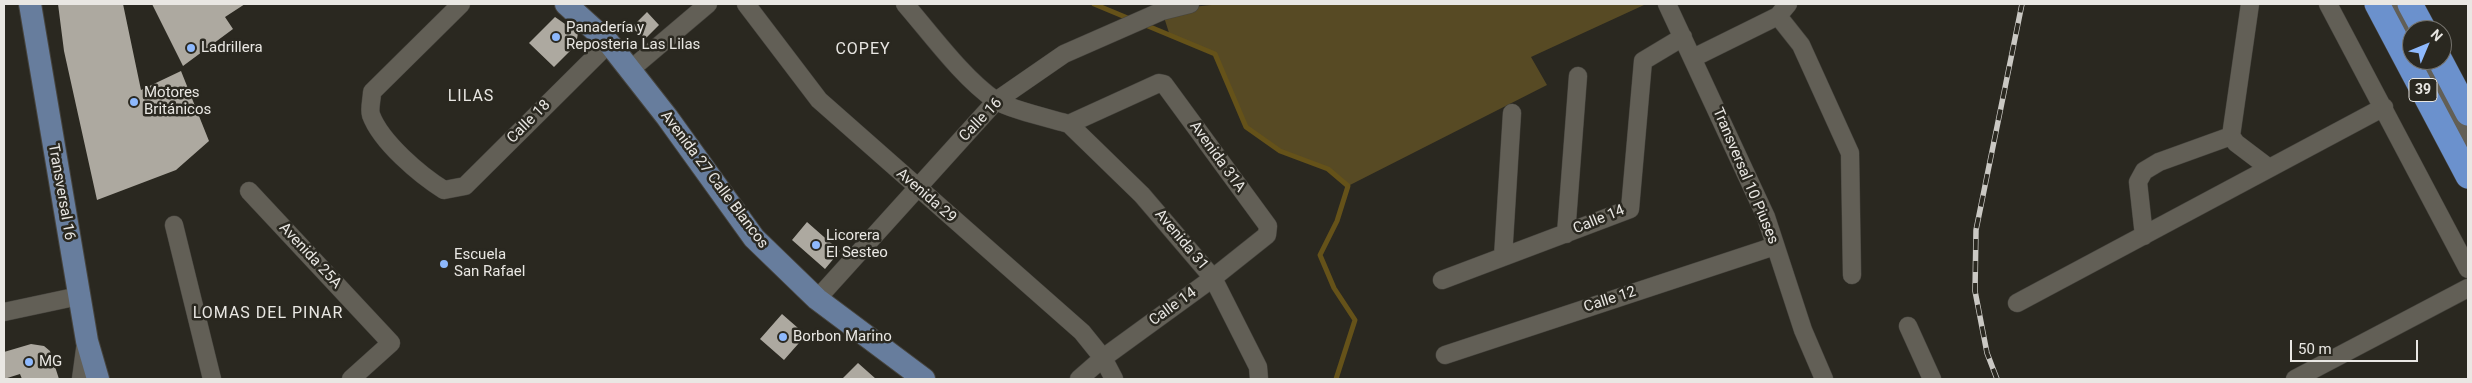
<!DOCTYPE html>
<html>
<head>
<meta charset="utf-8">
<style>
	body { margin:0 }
	#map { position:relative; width:2472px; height:383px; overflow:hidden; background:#2a2820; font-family:Roboto,sans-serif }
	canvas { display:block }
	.frame { position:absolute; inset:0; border:5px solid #e9e7e3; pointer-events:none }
	.north { position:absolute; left:2402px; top:20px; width:50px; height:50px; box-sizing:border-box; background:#2a2820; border:1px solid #76746e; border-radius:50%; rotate:45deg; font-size:14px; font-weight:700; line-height:20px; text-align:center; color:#e9e7e3 }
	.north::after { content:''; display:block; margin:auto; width:18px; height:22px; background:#8eb9fd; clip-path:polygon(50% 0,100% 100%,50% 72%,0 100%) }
	.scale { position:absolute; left:2290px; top:340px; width:128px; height:22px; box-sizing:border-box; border:2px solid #e9e7e3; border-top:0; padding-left:6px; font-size:15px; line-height:18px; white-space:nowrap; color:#e9e7e3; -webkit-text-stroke:4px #2a2820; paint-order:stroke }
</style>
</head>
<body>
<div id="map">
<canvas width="2472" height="383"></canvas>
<div class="frame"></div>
<div class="north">N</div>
<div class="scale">50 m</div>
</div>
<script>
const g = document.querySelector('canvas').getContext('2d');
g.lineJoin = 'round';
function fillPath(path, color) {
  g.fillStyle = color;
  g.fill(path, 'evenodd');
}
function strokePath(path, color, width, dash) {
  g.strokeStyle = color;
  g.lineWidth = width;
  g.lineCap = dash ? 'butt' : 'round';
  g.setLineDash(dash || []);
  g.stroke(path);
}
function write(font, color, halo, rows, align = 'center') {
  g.font = font + ' Roboto,sans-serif';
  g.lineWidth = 5;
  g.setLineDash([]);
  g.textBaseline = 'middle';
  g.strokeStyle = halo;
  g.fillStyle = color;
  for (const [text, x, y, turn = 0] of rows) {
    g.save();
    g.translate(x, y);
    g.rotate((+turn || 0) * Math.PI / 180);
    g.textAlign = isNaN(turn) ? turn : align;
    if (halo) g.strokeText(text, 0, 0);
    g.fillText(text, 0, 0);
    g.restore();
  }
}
fillPath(new Path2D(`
	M1221,4h422l1,1 -113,52 16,28 -199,101 -20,-17 -48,-18 -34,-24 -31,-73 -45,-18 -7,-22 29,-7z`), '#574a24');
strokePath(new Path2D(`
	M1094,4l36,15
	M1143,24l72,30 31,73 34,24 48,18 20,17 -11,35 -17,34 14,33 21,32 -19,59`), '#655219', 5);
fillPath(new Path2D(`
	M58,4h65l18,86 40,-19 28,70 -33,29 -79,30 -33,-149z
	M152,4h93l-20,13 8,12 -50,37z
	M647,12l12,13 -15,15 -12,-13z
	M555,17l23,16 -2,12 -22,22 -25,-24z
	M807,222l33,29 -15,18 -33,-29z
	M782,314l24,21 -22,25 -24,-21z
	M31,344l13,2 6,5 9,28h-37l-2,-5 -16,5v-27z
	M858,363l18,16h-34z`), '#ada9a0');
const minor = new Path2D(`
	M461,4l-89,88c0,7 -3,17 -1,23 10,27 49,60 73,75l21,-4 144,-143
	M746,4l73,96 263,232 21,26 11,21
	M905,4c26,30 58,74 90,96 13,9 57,19 74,24l90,-41 5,1 104,142 -1,9 -54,43 -110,80 -24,21
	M1667,4l99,213 37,113 21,49
	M2250,4l-19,132 5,7 33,25
	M2328,4l140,265
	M2394,4l18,34
	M1778,16l23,29 49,108 2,122
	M1693,58l85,-42 10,-12
	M2424,60l44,84
	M630,70l78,-66
	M1069,124l73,71 71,83 45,89 1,12
	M249,191l142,152 -40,36
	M174,225l38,154
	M1566,234l12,-158
	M2144,236l-6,-54 6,-11 15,-9 72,-26
	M1503,257l9,-144
	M1442,280l188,-71 13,-148 40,-24
	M817,299l179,-198 68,-47 98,-43 28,-7
	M2017,303l367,-196
	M4,312l75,-16
	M1908,326l24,53
	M1445,355l330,-109
	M81,379l5,-37
	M2295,379l173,-91`);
const major = new Path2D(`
	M30,4l57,337 11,38
	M566,4l43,39 58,74 87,121 63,61 107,80`);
const highway = new Path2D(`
	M2377,4l91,172
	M2410,4l14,26
	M2440,60l28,53`);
strokePath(minor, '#46443e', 19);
strokePath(major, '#46443e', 24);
strokePath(highway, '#46443e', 26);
strokePath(minor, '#625f56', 18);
strokePath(major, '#677d9d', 22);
strokePath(highway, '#6b91cd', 25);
const rail = new Path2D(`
	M1997,379l-10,-26 -12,-62 1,-61 46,-226`);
strokePath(rail, '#cac8c3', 5.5);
strokePath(rail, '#2a2820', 4, [11]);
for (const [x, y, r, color] of [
	[556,37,5,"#8eb9fd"],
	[191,48,5,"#8eb9fd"],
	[134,102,5,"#8eb9fd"],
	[816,245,5,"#8eb9fd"],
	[444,264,5,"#8eb9fd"],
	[783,337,5,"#8eb9fd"],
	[29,362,5,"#8eb9fd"]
]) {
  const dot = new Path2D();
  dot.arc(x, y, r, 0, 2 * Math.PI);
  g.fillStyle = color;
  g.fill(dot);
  strokePath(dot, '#2a2820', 2);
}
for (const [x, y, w] of [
	[2423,90,28]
]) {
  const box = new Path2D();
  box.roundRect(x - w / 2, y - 11.5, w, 23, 4);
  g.fillStyle = '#2a2820';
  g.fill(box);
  strokePath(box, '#e9e7e3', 1);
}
write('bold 14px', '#e9e7e3', null, [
	["39",2423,90]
]);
write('15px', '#e9e7e3', '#2a2820', [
	["Panadería y",566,28],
	["Reposteria Las Lilas",566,45],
	["Ladrillera",201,48],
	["Motores",144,93],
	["Británicos",144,110],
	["Licorera",826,236],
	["El Sesteo",826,253],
	["Escuela",454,255],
	["San Rafael",454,272],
	["Borbon Marino",793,337],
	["MG",39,362]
], 'left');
write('15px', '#e9e7e3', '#2a2820', [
	["Calle 16",981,120,-46],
	["Calle 18",529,122,-45],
	["Avenida 31A",1217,157,54],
	["Transversal 10 Piuses",1745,176,67],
	["Avenida 27 Calle Blancos",714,180,53],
	["Transversal 16",61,192,80],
	["Avenida 29",926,196,41],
	["Calle 14",1599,220,-22],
	["Avenida 31",1181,240,50],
	["Avenida 25A",310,256,47],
	["Calle 12",1610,300,-18],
	["Calle 14",1173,307,-36]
]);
g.letterSpacing = '1px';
write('16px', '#e9e7e3', '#2a2820', [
	["COPEY",863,50],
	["LILAS",471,97],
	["LOMAS DEL PINAR",268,314]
]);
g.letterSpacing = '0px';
</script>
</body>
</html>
